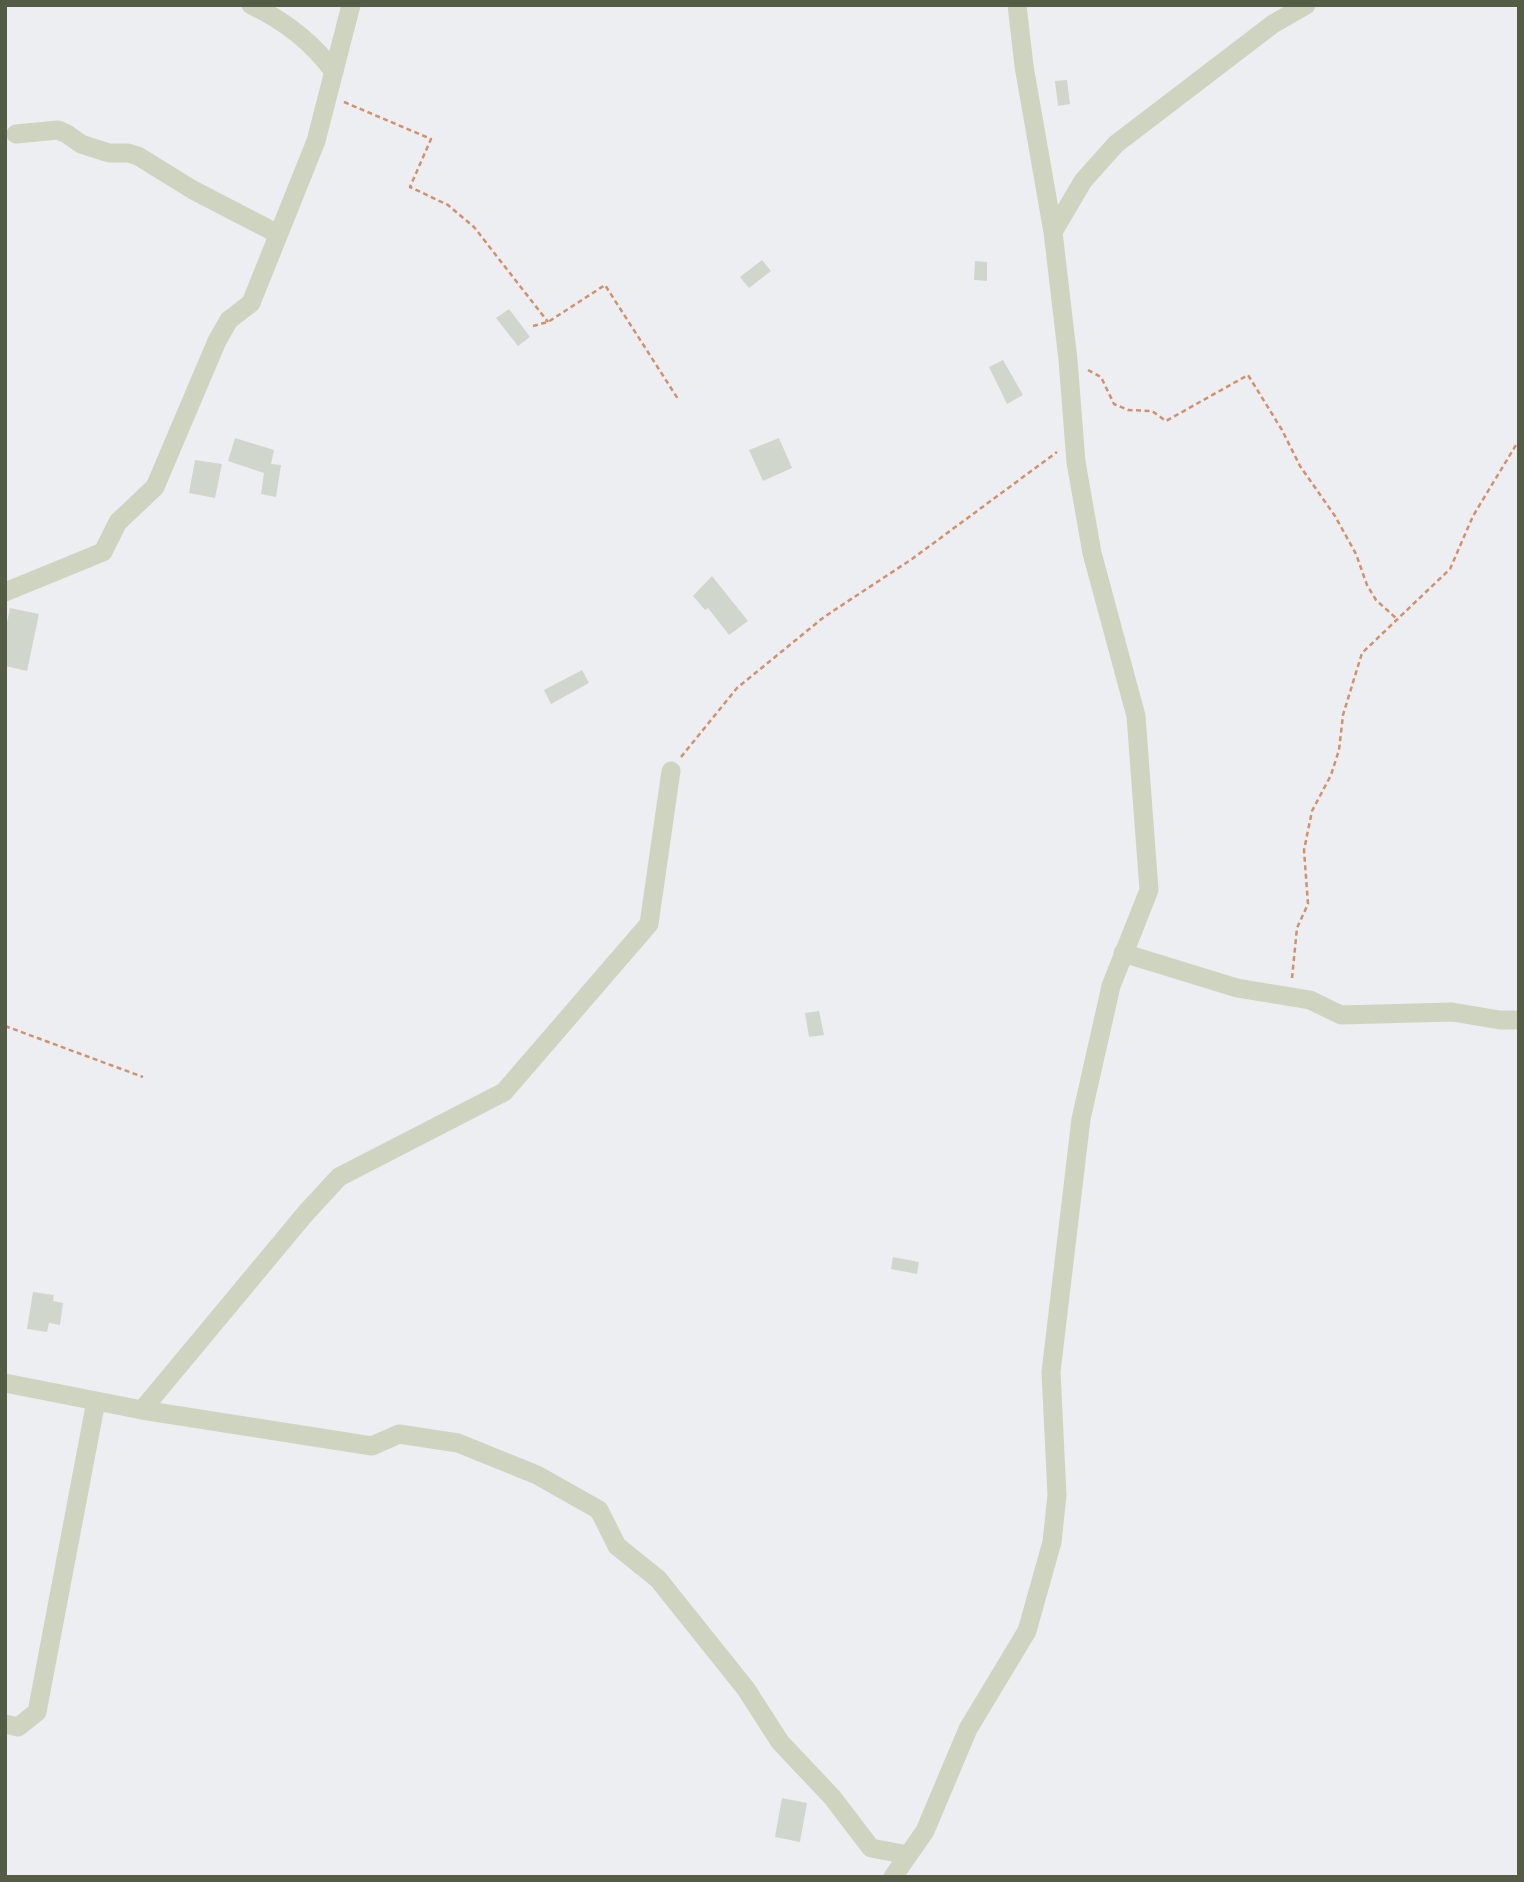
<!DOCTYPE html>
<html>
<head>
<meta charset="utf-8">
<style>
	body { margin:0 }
	#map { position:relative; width:1524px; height:1882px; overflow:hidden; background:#edeef1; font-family:"Alegreya Sans",sans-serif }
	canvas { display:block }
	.frame { position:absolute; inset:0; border:7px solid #555c45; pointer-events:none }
</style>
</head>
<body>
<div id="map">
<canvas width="1524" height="1882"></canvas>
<div class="frame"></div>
</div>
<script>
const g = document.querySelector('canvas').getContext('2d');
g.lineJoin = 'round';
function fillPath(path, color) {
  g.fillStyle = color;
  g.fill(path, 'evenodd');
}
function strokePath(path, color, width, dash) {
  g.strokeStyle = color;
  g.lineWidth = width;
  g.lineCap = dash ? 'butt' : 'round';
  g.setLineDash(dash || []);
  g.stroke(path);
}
fillPath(new Path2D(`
	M1067,80l3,24 -12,2 -3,-25z
	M762,260l9,11 -22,17 -9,-11z
	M975,261l12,1v19l-13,-1z
	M509,309l21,28 -12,9 -22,-28z
	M1003,360l20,35 -16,9 -18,-37z
	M235,438l39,12 -3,14 10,1 -5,32 -15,-3 3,-21 -36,-12z
	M779,438l13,30 -29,13 -14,-31z
	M195,460l27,4 -7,34 -26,-5z
	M712,576l36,45 -19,14 -21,-27 -3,2 -12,-14z
	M10,608l29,6 -12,57 -22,-5v-33z
	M582,670l7,13 -38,21 -7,-14z
	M819,1011l5,24 -15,2 -4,-24z
	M893,1257l26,5 -2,12 -26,-5z
	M33,1292l21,3 -1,6 10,2 -3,22 -11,-2 -2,9 -20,-3z
	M782,1798l25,5 -7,39 -25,-5z`), '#d1d6cc');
strokePath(new Path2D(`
	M344,102l87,37 -21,48 38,18 26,22 74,95
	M533,326l15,-4 57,-37 73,114
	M1088,370l13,7 13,27 14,6 24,1 14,10 82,-46 34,55 18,36 35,50 21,38 11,31 9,15 21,19
	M681,757l56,-69 87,-71 88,-58 145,-107
	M1292,978l5,-50 11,-24 -4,-54 8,-39 19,-36 8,-25 4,-35 19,-62 88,-84 23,-53 46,-76
	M5,1026l138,51`), '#d2916e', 2.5, [5, 3.5]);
strokePath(new Path2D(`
	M251,5c32,15 62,38 83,67
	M16,134l42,-4 9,4 14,10 28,9h19l10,3 55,34 85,44
	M1053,232l30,-51 33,-37 157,-120 33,-19
	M5,592l98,-40 15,-30 37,-35 62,-146 12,-21 22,-17 65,-162 35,-136
	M1123,953l114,35 73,12 31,15 111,-3 48,8h19
	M5,1383l137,27 230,36 27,-12 59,9 79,32 62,35 18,36 41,33 88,110 34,53 52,55 39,51 37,7
	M142,1410l163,-196 34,-37 165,-85 145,-168 22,-153
	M5,1724l13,3 19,-15 59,-311
	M893,1877l32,-46 43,-102 59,-98 25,-89 5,-47 -6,-123 30,-253 30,-133 38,-96 -13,-174 -44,-163 -16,-91 -8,-102 -15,-128 -29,-166 -7,-61`), '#ced4c0', 19);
</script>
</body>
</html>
